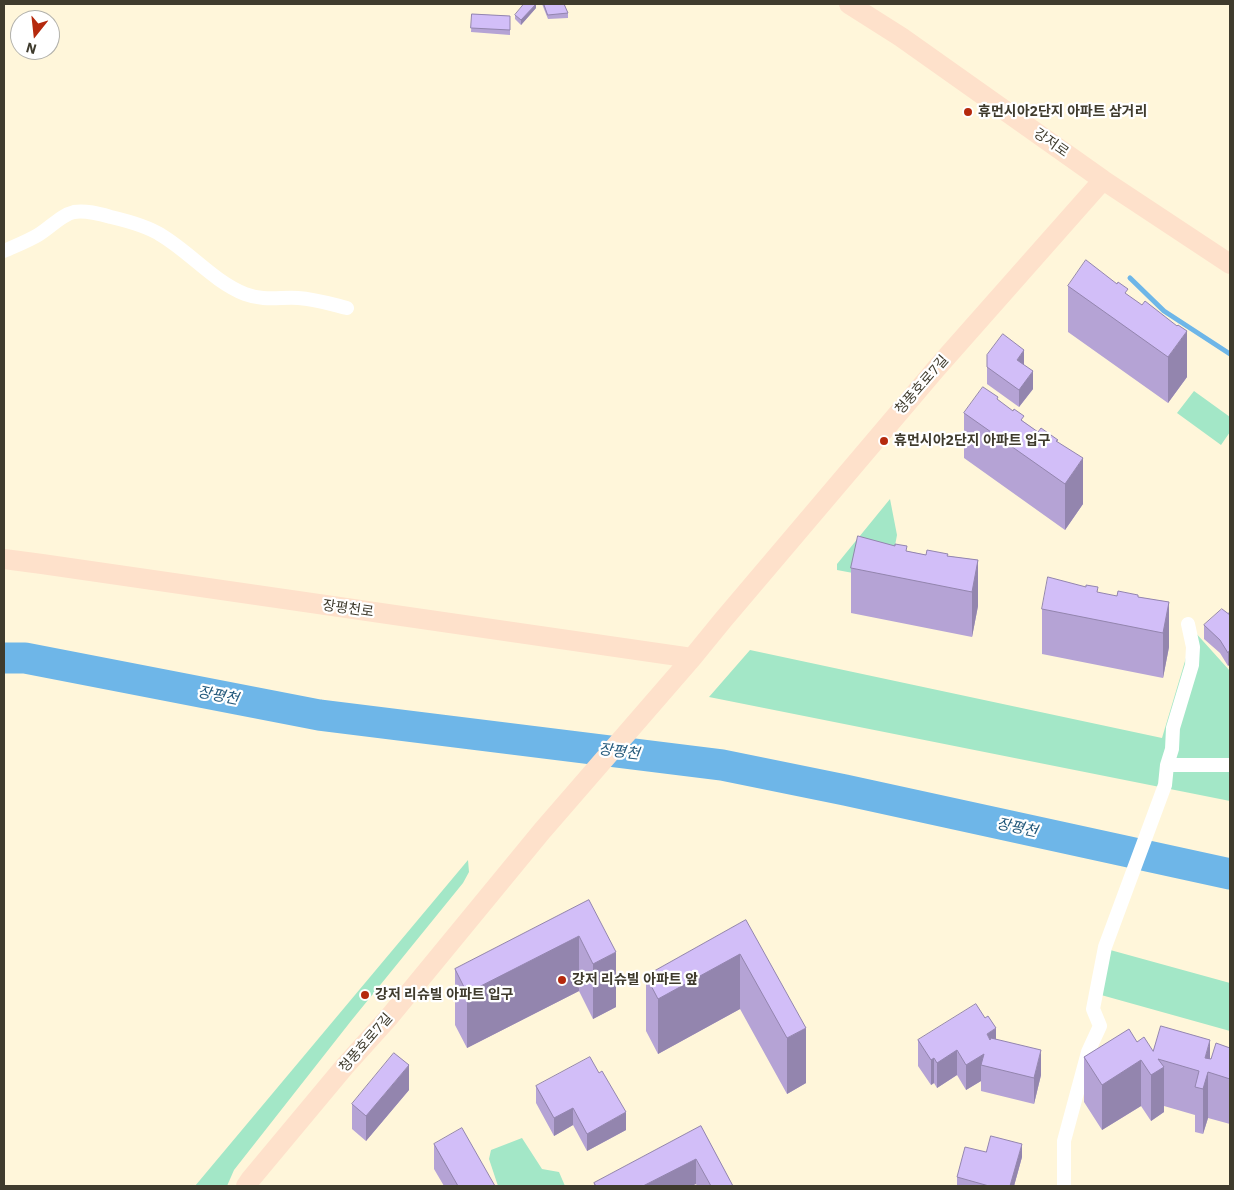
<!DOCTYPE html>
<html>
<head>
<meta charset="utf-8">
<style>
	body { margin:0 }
	#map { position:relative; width:1234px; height:1190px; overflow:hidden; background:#fff6da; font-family:"IBM Plex Sans",sans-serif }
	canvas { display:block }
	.frame { position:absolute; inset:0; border:5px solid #3f3b2d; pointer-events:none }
	.north { position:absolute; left:10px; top:10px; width:50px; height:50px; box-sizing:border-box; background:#fff; border:1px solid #b2b1ab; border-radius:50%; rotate:196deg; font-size:14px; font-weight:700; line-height:20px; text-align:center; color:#3f3b2d }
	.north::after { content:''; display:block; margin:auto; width:18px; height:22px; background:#b5290d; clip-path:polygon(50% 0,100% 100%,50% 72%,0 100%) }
</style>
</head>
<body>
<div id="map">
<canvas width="1234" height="1190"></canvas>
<div class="frame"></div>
<div class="north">N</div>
</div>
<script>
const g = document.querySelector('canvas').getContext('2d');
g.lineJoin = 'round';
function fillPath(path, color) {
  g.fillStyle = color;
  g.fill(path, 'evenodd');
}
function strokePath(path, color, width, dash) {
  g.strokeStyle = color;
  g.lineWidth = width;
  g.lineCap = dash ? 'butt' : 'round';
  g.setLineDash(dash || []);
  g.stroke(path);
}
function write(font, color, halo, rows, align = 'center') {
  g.font = font + ' "IBM Plex Sans","Noto Sans KR",sans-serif';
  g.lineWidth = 4.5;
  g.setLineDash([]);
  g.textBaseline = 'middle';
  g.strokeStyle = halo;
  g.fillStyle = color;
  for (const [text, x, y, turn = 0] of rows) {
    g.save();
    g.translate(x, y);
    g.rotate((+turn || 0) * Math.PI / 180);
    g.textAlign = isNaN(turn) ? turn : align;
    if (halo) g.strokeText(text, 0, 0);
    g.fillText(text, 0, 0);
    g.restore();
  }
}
fillPath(new Path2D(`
	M1194,391l36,26v15l-9,13 -44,-32z
	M890,499l7,36 -3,16 -41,22 -16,-3v-6z
	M1194,631l36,40v130l-521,-104 41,-47 412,88z
	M468,860l1,12 -6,11 -112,138 -117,149 -7,16h-32z
	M1103,948l127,35v48l-136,-38z
	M522,1138l20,31 17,3 6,14h-67l-9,-27 2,-9z`), '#a3e7c7');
strokePath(new Path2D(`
	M1130,278l34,33 66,43`), '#6eb6e8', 5);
strokePath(new Path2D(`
	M4,658h21l294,57 403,50 123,25 385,84`), '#6eb6e8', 31);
strokePath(new Path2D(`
	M4,251c11,-5 24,-10 34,-16 12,-7 23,-20 36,-23 12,-2 26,2 37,5 17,4 36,9 50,18 30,18 52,46 84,59 18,7 35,3 53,4 17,1 33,6 49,10
	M1167,765h63
	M1064,1186v-45l24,-89 12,-26 -7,-17 12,-62 60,-162 2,-20 5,-16 1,-21 19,-63 1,-18 -5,-23`), '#fff', 14);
strokePath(new Path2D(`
	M849,4l52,33 202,143 127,84
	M4,559l38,5 650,94
	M246,1186l4,-6 95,-114 45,-50 152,-185 150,-173 31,-38 212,-250 168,-190`), '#fee1cb', 20);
fillPath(new Path2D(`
	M542,4h22l4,9v5l-20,1z
	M536,8l-15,17 -6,-6v-4z
	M472,14l38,2v19l-39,-3z
	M1068,286l60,9 59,82 -19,26 -100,-71z
	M987,355l37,10 9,24 -14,18 -32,-23z
	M998,400l26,22 14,10 20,10 25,62 -18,26 -101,-72v-45z
	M907,551l19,4 22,1 30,4v46l-6,31 -121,-24v-45z
	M1117,596l21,1 31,5v45l-6,31 -121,-24v-45z
	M1230,611v54h-1l-1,1 -8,-13 -16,-14v-14l24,-12z
	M589,900l27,107 -23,12 -14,-28 -112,57 -12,-23v-56z
	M746,920l60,163 -19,11 -47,-85 -82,45 -12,-23v-55z
	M996,1039l45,36 -7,29 -53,-13v-10l-15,9 -9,-15 -20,13 -3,-5 -3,2 -13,-19v-26z
	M1137,1042l16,9 57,8 20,-11v76l-22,-6 -5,16 -8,-2v-17l-31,-9v6l-13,9 -10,-15 -39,24 -18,-28v-45z
	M536,1086l90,44 -39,21 -14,-26 -19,11 -18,-33z
	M409,1090l-43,51 -14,-12v-25z
	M701,1126l32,60h-36l-1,-2 -5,2h-97v-3z
	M434,1144l61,42h-51l-10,-17z
	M1022,1157l-8,29h-57v-9z`), '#b5a3d5');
fillPath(new Path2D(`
	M536,4v4l-15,17v-5z
	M1187,331v46l-19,26v-46z
	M1024,350v17l-7,-7z
	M1033,371v18l-14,18v-17z
	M1083,458v46l-18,26v-46z
	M978,560v46l-6,31v-45z
	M1169,602v45l-6,31v-45z
	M1229,651v14l-1,1v-13z
	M579,936v55l-112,57v-55z
	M616,952v55l-23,12v-55z
	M740,954v55l-82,45v-55z
	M806,1028v55l-19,11v-56z
	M996,1028v25l-9,-19z
	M1210,1040v33l-2,-1v46l-5,16v-45l2,-31z
	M957,1050v25l-20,13v-25z
	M1041,1050v25l-7,29v-26z
	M984,1054l-3,11v16l-15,9v-25z
	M934,1058v25l-3,2v-25z
	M1141,1060v46l-39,24v-45z
	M409,1065v25l-43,51v-25z
	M1164,1067v45l-13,9v-46z
	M573,1108v17l-19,11v-18z
	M626,1112v18l-39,21v-17z
	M1022,1144v13l-8,29h-4z
	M696,1159v25l-5,2h-48z`), '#9385ae');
const building = new Path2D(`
	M524,4h12l-15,16 -6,-5z
	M544,4h20l4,9 -20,2z
	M472,14l38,2v14l-39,-2z
	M1086,260l31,24 1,-2 10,7 -3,4 17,12 3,-4 32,25 1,-1 9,6 -19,26 -100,-71z
	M1003,334l21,16 -7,10 16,11 -14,19 -32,-23v-12z
	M983,387l15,10 -1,2 16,12 1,-2 10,7 -3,4 17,12 3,-4 17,12 -2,1 27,17 -18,26 -101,-71z
	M858,536l37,10v-2l12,2 -1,5 20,4 1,-5 21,4 -1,2 31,4 -6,32 -121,-24z
	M1048,577l38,10v-2l12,2 -1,5 20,4 1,-5 20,4v2l31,5 -6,31 -121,-24z
	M1222,609l8,6v37l-1,-1 -1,2 -8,-13 -16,-15z
	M589,900l27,52 -23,12 -14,-28 -112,57 -12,-24z
	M746,920l60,108 -19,10 -47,-84 -82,45 -12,-23z
	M976,1004l9,14 3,-2 8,12 -9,6 3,6 1,-2 50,12 -7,28 -53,-13 3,-11 -18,11 -9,-15 -20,13 -3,-5 -3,2 -13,-20z
	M1161,1026l49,14 -5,18 6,1 5,-16 14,5v31l-22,-7 -5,17 -8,-2 4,-16 -41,-12 6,8 -13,8 -10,-15 -39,25 -18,-28 45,-28 8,13 7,-5 9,14z
	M394,1053l15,12 -43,51 -14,-12z
	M590,1057l9,16 3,-2 24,41 -39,22 -14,-26 -19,10 -18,-32z
	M701,1126l32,60h-22l-15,-27 -53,27h-47l-2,-3z
	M462,1128l33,58h-37l-24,-42z
	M991,1136l31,8 -12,42h-21l-32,-9 8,-30 21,5z`);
fillPath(building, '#d2bef8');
strokePath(building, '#9385ae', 1);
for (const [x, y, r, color] of [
	[968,112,5,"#b5290d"],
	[884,441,5,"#b5290d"],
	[562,980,5,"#b5290d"],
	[365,995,5,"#b5290d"]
]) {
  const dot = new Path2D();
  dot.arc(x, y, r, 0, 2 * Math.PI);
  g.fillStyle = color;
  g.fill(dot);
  strokePath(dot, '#fff', 2);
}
write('bold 14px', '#3f3b2d', '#fff', [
	["휴먼시아2단지 아파트 삼거리",978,112],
	["휴먼시아2단지 아파트 입구",894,441],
	["강저 리슈빌 아파트 앞",572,980],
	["강저 리슈빌 아파트 입구",375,995]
], 'left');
write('14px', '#3f3b2d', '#fff', [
	["강저로",1051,143,35],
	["청풍호로7길",922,385,-49],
	["장평천로",348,609,8],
	["청풍호로7길",366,1043,-49]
]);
write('italic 15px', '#23597b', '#fff', [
	["장평천",218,696,11],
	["장평천",619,752,7],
	["장평천",1017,828,12]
]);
</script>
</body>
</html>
